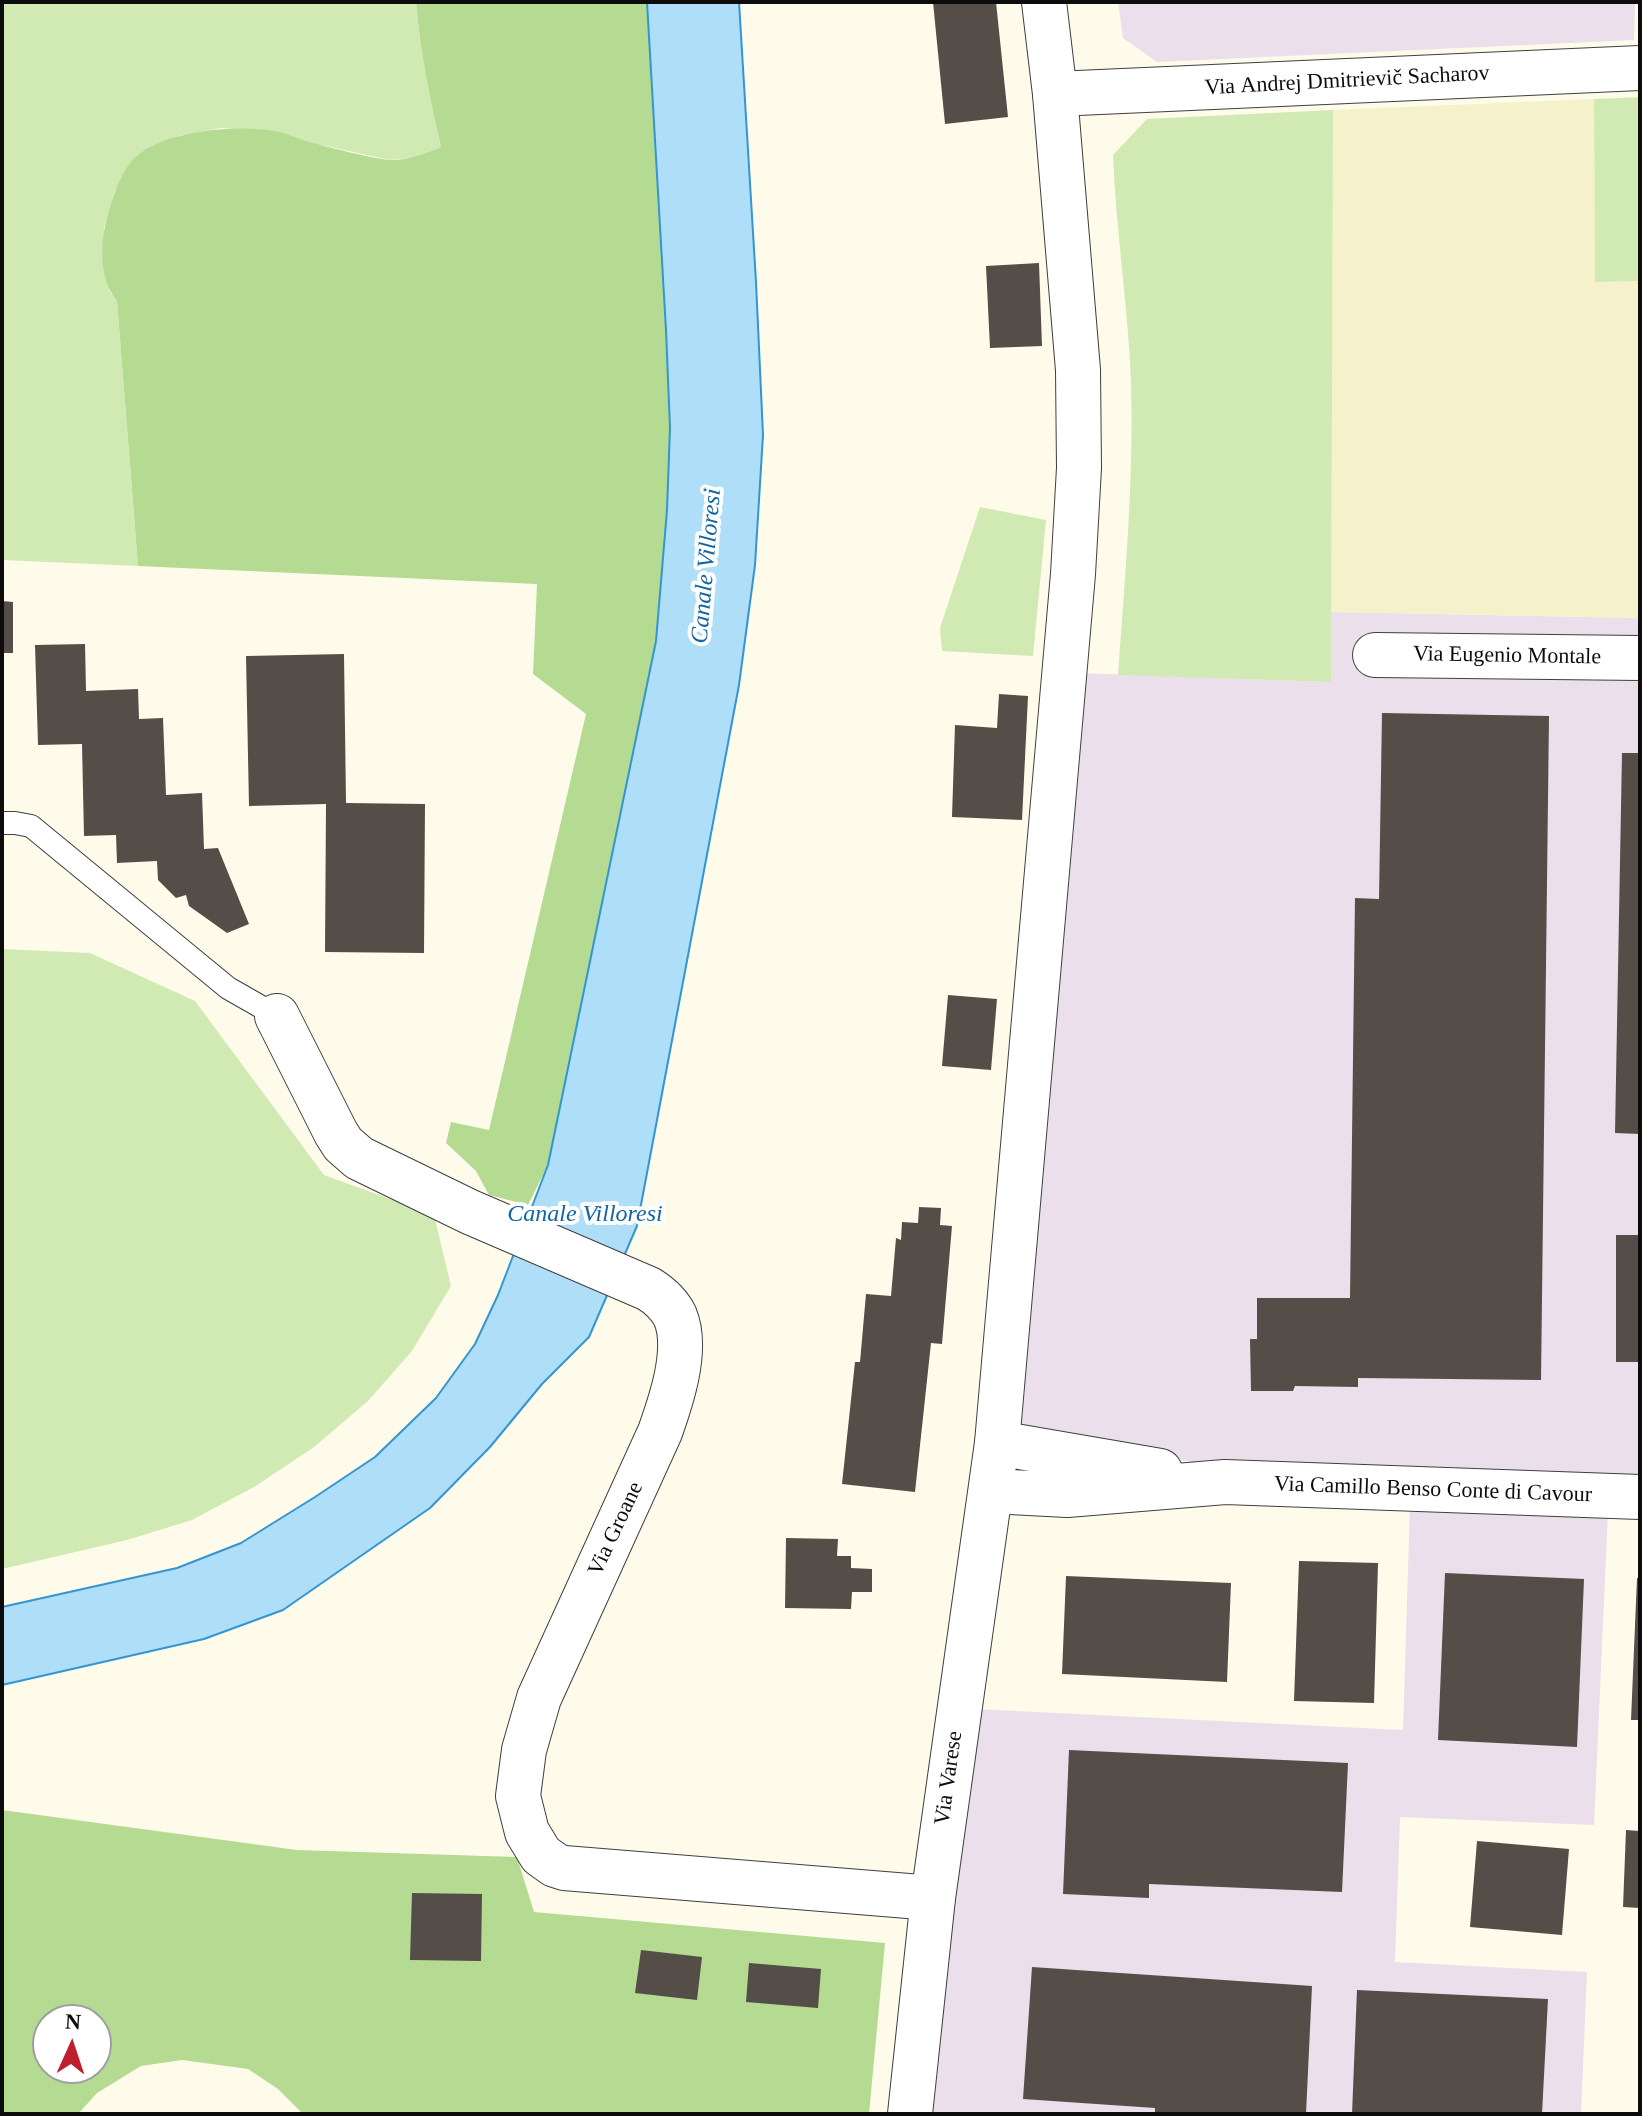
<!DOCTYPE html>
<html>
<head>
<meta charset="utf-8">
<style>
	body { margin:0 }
	#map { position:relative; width:1642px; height:2116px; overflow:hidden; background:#fffbeb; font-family:"Times New Roman",serif }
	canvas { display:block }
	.frame { position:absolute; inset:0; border:4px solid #0c0c0c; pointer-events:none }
	.north { position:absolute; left:32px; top:2004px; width:80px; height:80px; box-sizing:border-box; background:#fff; border:2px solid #9e9e9e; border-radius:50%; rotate:3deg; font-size:22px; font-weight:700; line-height:32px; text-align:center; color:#0c0c0c }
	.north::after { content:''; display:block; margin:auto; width:28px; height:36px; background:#c0202b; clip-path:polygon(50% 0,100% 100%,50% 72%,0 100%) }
</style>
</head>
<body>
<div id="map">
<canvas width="1642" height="2116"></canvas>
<div class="frame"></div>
<div class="north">N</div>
</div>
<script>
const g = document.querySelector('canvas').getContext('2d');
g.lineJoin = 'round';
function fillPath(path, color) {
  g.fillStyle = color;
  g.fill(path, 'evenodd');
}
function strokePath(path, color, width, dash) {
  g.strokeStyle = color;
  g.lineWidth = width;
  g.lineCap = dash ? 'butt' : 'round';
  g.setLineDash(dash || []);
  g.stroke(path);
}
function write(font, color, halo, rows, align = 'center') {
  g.font = font + ' "Times New Roman",serif';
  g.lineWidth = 8;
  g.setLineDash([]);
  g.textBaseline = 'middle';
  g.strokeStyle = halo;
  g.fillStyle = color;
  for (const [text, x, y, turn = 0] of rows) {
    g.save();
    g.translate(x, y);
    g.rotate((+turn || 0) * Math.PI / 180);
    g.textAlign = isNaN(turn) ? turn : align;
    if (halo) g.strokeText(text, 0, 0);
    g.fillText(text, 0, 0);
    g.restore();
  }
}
fillPath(new Path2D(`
	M1118,2h517l-1,38 -477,22 -34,-24z
	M1331,612l309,6v874l-405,-15 -47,-16 -178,-20 68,-768 253,9z
	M1410,1505l198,7 -14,313 -194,-8 -5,145 192,10 -6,142h-657l51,-405 428,21z`), '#eadfeb');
fillPath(new Path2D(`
	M1594,99l1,182h45v337l-309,-6 2,-502z`), '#f5f1ca');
fillPath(new Path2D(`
	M2,2h414c4,50 14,97 25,145l-28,11 -24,2 -76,-17 -39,-12 -53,-3 -42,8 -28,11 -20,15 -17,31 -10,35 6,64 7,9 21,265 -136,-6z
	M1640,97v184l-45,1 -1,-183z
	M1333,110l-2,572 -213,-7c7,-98 16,-196 13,-294 -3,-75 -15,-150 -18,-226l34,-36z
	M980,507l66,13 -13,136 -91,-5 -2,-23z
	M2,949l88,4 105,48 129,174 110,40 17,71 -39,65 -44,50 -54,46 -60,40 -62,33 -65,20 -125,29z`), '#d1eab4');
fillPath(new Path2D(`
	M416,2h231l19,328 4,98 -3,82 -11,131 -108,524 -20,40 -39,-10 -13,-24 -30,-28 5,-21 38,8 97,-416 -53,-40 4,-90 -399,-18 -21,-265c-19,-24 -17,-58 -9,-87 5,-18 11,-36 22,-51 26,-33 107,-39 145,-32 12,2 23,8 35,11 22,6 56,15 78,18 19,1 36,-6 53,-13 -11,-48 -21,-95 -25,-145z
	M2,1810l295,40 220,7 17,55 351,31 -16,171h-566l-25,-25 -30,-20 -66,-9 -41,6 -44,27 -19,21h-76zM48,2020h48v48h-48z`), '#b5db93');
const water = new Path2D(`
	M647,2h92l17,280 7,153 -8,130 -16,120 -102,541 -48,111 -47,47 -52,63 -60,61 -147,102 -79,29 -202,46v-78l175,-39 64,-25 74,-46 60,-40 61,-59 39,-54 23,-49 50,-130 108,-524 11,-131 3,-82 -4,-98z`);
fillPath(water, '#aedef8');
strokePath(water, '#3395d1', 2);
fillPath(new Path2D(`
	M933,2h63l12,115 -63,7z
	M1039,263l3,83 -52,2 -4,-82z
	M2,601l11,1v51h-11z
	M85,644l1,47 52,-2 1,30 24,-1 3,77 36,-2 2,56 14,-1 31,76 -22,9 -38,-27 -3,-11 -10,3 -18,-18 -1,-19 -40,2 -1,-28 -32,1 -2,-92 -44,1 -3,-100z
	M344,654l2,149 79,1 -1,149 -99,-1 1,-148 -77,2 -3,-150z
	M999,694l29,2 -6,124 -70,-3 3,-92 42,3z
	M1382,713l167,3 -8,664 -183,-2v9l-63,-1 -2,5h-42l-1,-52h7v-41h93l5,-400 24,1z
	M1622,753h18v381l-25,-1z
	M948,995l49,4 -6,71 -49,-4z
	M919,1207l22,1 -1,17 12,1 -10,118 -11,-1 -16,149 -73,-8 13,-122h5l6,-68 25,2 5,-58 5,2 1,-18 16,1z
	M1616,1235h24v127h-24z
	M786,1538l52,1 -1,17h14v12l21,1v23h-20l-1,17 -66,-1z
	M1299,1561l79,2 -4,140 -80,-2z
	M1445,1573l139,6 -7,168 -139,-7z
	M1066,1576l165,7 -4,99 -165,-8z
	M1637,1578h3v142h-9z
	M1069,1750l279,13 -6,129 -193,-8v14l-86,-4z
	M1626,1830l14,1v77l-17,-1z
	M1477,1841l92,8 -7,86 -92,-8z
	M412,1893l70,1 -1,67 -71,-1z
	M641,1950l61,7 -5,43 -62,-7z
	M749,1963l72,6 -3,39 -72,-6z
	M1032,1967l280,19 -6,128h-151v-6l-132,-9z
	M1357,1990l191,9 -6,115h-190z`), '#554d48');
const service = new Path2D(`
	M2,823h13l16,3 197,162 49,28`);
const minor = new Path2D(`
	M1055,94l585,-26
	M1375,655l265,3
	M277,1016l59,117 7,11 16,14 111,54 179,77c11,7 20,15 26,27 14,33 -4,85 -15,116l-121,266 -15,52 -6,46 9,36 14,23 14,10 9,3 369,30
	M997,1443l163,28
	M991,1491l76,4 158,-13 415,15`);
const tertiary = new Path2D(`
	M910,2114l23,-216 64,-455 76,-869 6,-106 -1,-98 -23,-276 -11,-92`);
strokePath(service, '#3f3f3f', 24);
strokePath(minor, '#3f3f3f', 46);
strokePath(tertiary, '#3f3f3f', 46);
strokePath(service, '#fff', 22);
strokePath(minor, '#fff', 44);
strokePath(tertiary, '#fff', 44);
write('22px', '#0c0c0c', '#fff', [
	["Via Andrej Dmitrievič Sacharov",1347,81,-3],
	["Via Eugenio Montale",1507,656,1],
	["Via Camillo Benso Conte di Cavour",1433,1490,2],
	["Via Groane",616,1529,-65],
	["Via Varese",949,1778,-82]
]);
write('italic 24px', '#1265a1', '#fff', [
	["Canale Villoresi",707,566,-85],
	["Canale Villoresi",585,1215]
]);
</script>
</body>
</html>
